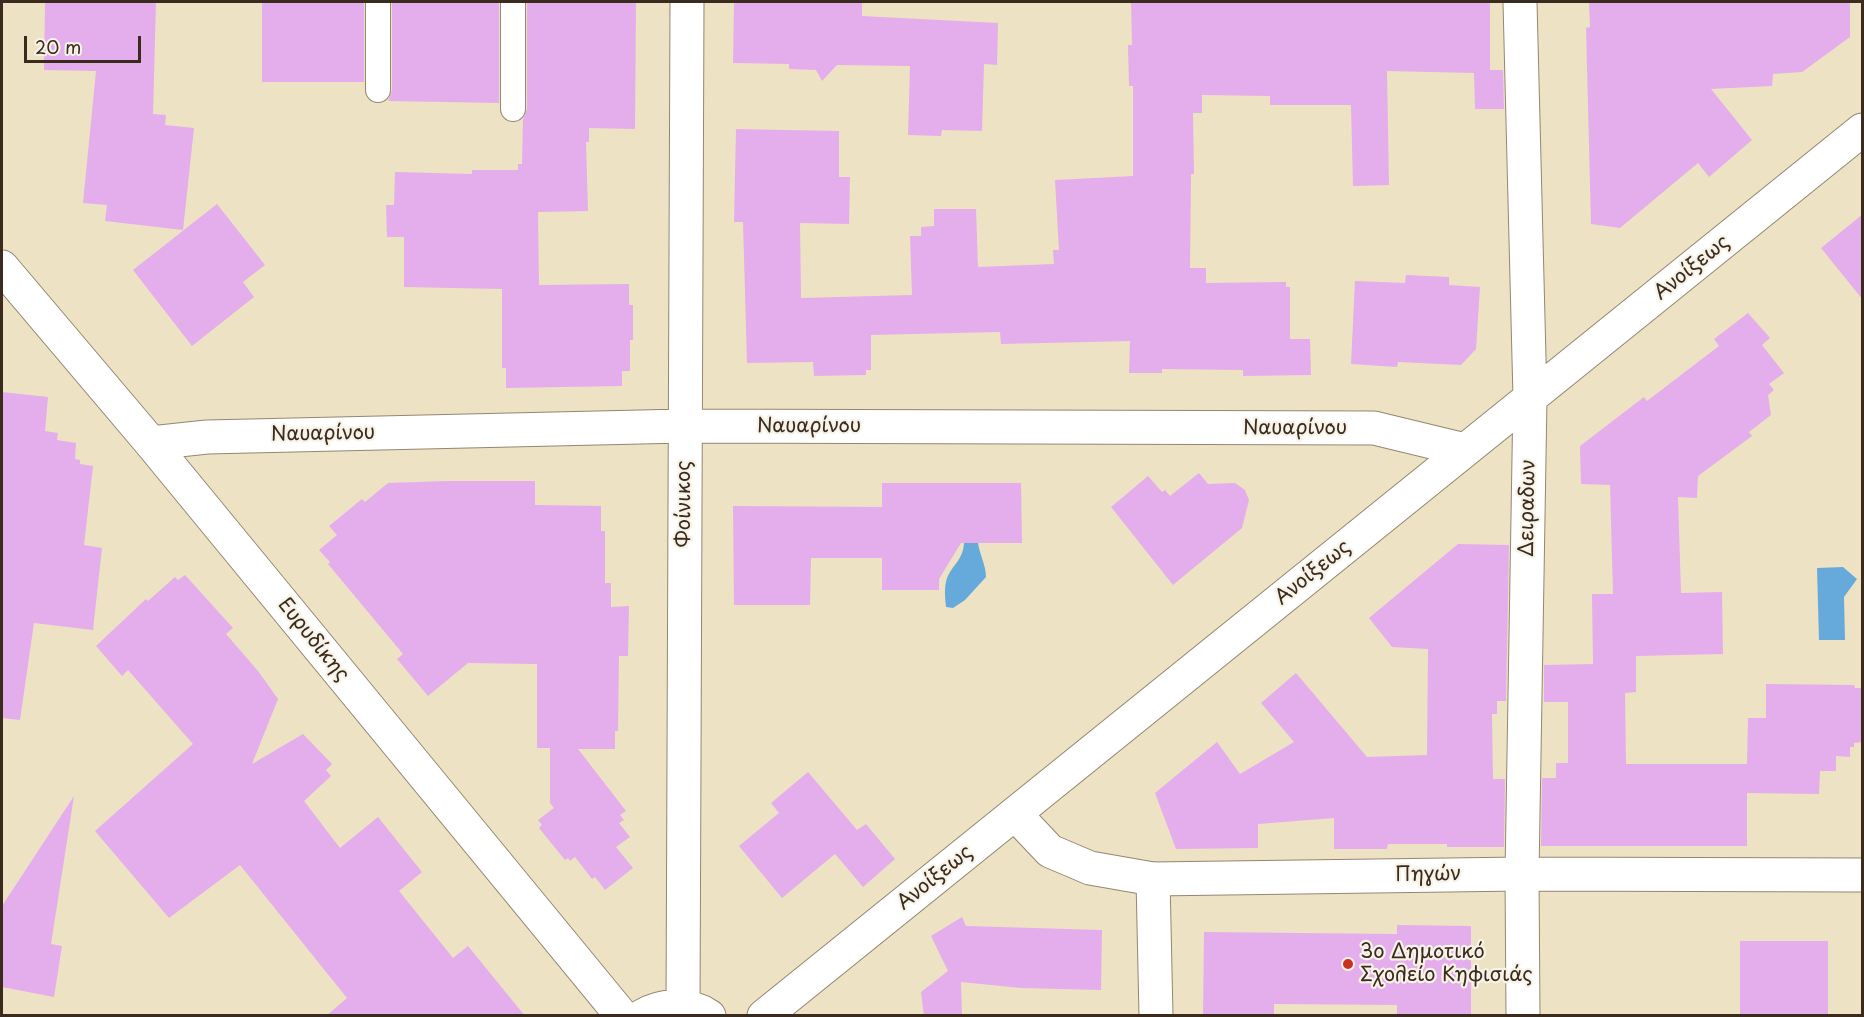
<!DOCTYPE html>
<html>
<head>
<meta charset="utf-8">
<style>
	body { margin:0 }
	#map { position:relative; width:1864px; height:1017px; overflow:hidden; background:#eee2c4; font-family:"Playpen Sans",sans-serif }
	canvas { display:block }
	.frame { position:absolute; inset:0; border:3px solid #3b2a1e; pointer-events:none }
	.scale { position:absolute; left:24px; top:36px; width:117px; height:27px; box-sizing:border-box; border:3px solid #3b2a1e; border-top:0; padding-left:8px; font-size:18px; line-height:21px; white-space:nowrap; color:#3b2a1e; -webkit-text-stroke:4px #f7f3e8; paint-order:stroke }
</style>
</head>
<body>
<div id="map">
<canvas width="1864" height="1017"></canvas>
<div class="frame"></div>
<div class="scale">20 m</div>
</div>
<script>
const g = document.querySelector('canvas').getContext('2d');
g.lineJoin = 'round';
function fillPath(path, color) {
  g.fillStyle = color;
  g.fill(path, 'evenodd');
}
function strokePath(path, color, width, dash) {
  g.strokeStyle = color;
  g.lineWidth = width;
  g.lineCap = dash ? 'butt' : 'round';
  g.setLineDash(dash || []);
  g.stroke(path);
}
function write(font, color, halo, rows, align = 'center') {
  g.font = font + ' "Playpen Sans",sans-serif';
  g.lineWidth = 4.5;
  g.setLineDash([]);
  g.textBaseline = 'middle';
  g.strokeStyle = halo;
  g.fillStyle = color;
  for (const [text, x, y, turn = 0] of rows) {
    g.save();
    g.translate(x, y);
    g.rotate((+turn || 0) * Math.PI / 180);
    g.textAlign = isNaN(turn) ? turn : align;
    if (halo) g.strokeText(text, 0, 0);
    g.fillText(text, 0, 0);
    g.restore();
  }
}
fillPath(new Path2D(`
	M964,543h14c2,13 8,22 8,34l-21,23 -12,8 -7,-1c-1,-10 -2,-20 1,-29 6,-14 16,-18 17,-35z
	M1843,567l14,12 -13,18 1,43h-26l-2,-72z`), '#66aadb');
fillPath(new Path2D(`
	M45,2h111l-3,112 13,1 -1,10 29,3 -11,102 -78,-9 2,-16 -24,-2 13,-132 -52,-1z
	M262,2h102v80h-102z
	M392,2h107v101l-111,-2 4,-11z
	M527,2h109l-1,127 -46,-1v14h-3l2,69 -50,1 1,73 90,-1v21h4v35h-3v31h-8v15l-116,2v-20h-4v-79l-98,-2v-50h-17l-1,-32h8l1,-33 77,2v-4h46v-6h4l1,-45 4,-10z
	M734,2h128v14l136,7 -1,42 -13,-1 -2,67 -40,-1 -1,6 -33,-1 2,-69 -73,-1 -15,16 -6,-11 -27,-1v-5l-56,-1z
	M1131,2h359v68h13l1,39h-29l-1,-36 -87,-2 2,114 -36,1 -2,-81h-81v-9l-68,-1v18h-9l1,61h-3l-1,94h16v15l80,-1v5h4v52h20l1,36 -68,1v-6l-81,-1v4h-33l1,-32 -129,3 -1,-12 -129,3v35h-5v5l-52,1 -1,-14 -66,1 -4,-141h-9l2,-93 103,2v46h11l-1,47 -49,-1 1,75 111,-3 -2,-59h11v-9l13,-1v-17h42l2,58 76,-3 -1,-14h6l-4,-70 78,-4v-90h-4l-1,-41h4z
	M1589,2h261v35l-48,35 -29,2 -1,12 -61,3 41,51 -43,37 -11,-14 -78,65 -29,-4 -5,-196 4,-1z
	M217,204l48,61 -22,17 11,15 -62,49 -59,-76z
	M1863,214v86l-42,-52z
	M1406,275l43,2v8l31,2 -4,62 -15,16 -63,-3 -1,5 -46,-3 4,-83 50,2z
	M1748,313l22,25 -8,7 22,28 -15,11 5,6 -6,5 3,20 -22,17 3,4 -54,40 -1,22 -19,-1 3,96 41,-1 1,62 -87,2v36l-11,1 1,71h121l1,-46h18v-34l88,1 1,3h8v54l-9,1v4h-4v10l-14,-1v15h-16l-1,23 -72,-1v53h-206l1,-68h14v-15h12v-61h-24v-37l49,-1 -1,-70h21l-3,-109 -29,-1 -1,-38 64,-49 3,4 72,-55 -5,-7z
	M2,392l46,5 -3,34 13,2 -1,7 19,3 -1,16 5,1v4l13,2 -9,79 18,3 -9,82 -59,-7 -14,97 -18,-2z
	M1199,473l9,11 27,-1 10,7 4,10 -7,28 -69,57 -62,-78 37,-31 14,16 3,-2 5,6z
	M446,481h89v24l66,1v25h4v52h6v24l18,-1 -1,50h-9l-1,75h-3v18h-37l48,62 -6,4 4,5 -5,3 11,14 -14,10 17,21 -28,22 -10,-13 -3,2 -17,-22 -5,4 -2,-3 -3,2 -26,-32 3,-3 -4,-5 16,-12 -4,-5v-55h-13v-84l-69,-1 -40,33 -31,-37 6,-5 -75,-90 2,-2 -11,-12 18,-15 -8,-9 33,-27 3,3 23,-19z
	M882,483h139l1,60h-61l-22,36v11h-57v-32h-71l-1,47h-76l-1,-99 149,1z
	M1458,544l51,1 -3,156h-9v13h-5l1,65h12l-1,68h-57v-3h-59l-1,5h-53v-31l-76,6v24l-82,1 -21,-56 62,-51 23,32 54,-32 -33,-39 35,-30 71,84 60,-2 1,-106 -36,-2 -23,-29z
	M185,575l48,53 -7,6 32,37 20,28 -26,65 51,-30 29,30 -6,6 5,6 -27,25 36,47 38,-31 44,55 -23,19 54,67 15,-12 57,70h-199l21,-18 -107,-133 -71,53 -74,-87 98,-87 -65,-74 -6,6 -26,-30 50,-47 2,2 27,-24 3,3z
	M808,772l49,58 9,-6 29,35 -32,28 -28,-33 -53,44 -43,-52 40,-33 -8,-10z
	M74,796l-23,148 11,2 -8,51 -52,-10v-81z
	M962,917l4,9 136,4 -1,60 -80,-2 -60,-6 1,34h-38l-3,-24 27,-21 -17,-35z
	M1397,925l74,1v90h-74v-11l-123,-1v12h-71l1,-84 193,2z
	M1740,941h88v75h-88z`), '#e3aeeb');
const service = new Path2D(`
	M378,2v88
	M513,2v107`);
const pedestrian = new Path2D(`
	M1015,814l35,37 40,17 63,11 369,-5`);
const minor = new Path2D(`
	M1520,2l10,396 -8,476 1,142
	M2,267l149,176 471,573
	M151,443l56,-6 477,-11 690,2 91,22
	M1522,874l340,1
	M1153,879l3,137
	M683,1007l4,-1005
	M642,1016c19,-12 48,-13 67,0
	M764,1016l1098,-886`);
strokePath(service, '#948671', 26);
strokePath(pedestrian, '#948671', 35);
strokePath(minor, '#948671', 35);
strokePath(service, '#fff', 24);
strokePath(pedestrian, '#fff', 33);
strokePath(minor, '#fff', 33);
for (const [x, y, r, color] of [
	[1348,964,6,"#c8321e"]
]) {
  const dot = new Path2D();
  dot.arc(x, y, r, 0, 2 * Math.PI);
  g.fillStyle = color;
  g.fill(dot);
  strokePath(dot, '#f7f3e8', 2);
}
write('20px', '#3b2a1e', '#f7f3e8', [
	["Ανοίξεως",1692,268,-39],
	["Ναυαρίνου",809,426],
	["Ναυαρίνου",1295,428],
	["Ναυαρίνου",323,434,-1],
	["Φοίνικος",684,504,-90],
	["Δειραδων",1528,508,-89],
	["Ανοίξεως",1313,573,-39],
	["Ευρυδίκης",313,640,51],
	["Πηγών",1428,875,-1],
	["Ανοίξεως",935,878,-39]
]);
write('20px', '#3b2a1e', '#f7f3e8', [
	["3ο Δημοτικό",1360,952],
	["Σχολείο Κηφισιάς",1360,975]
], 'left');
</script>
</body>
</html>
